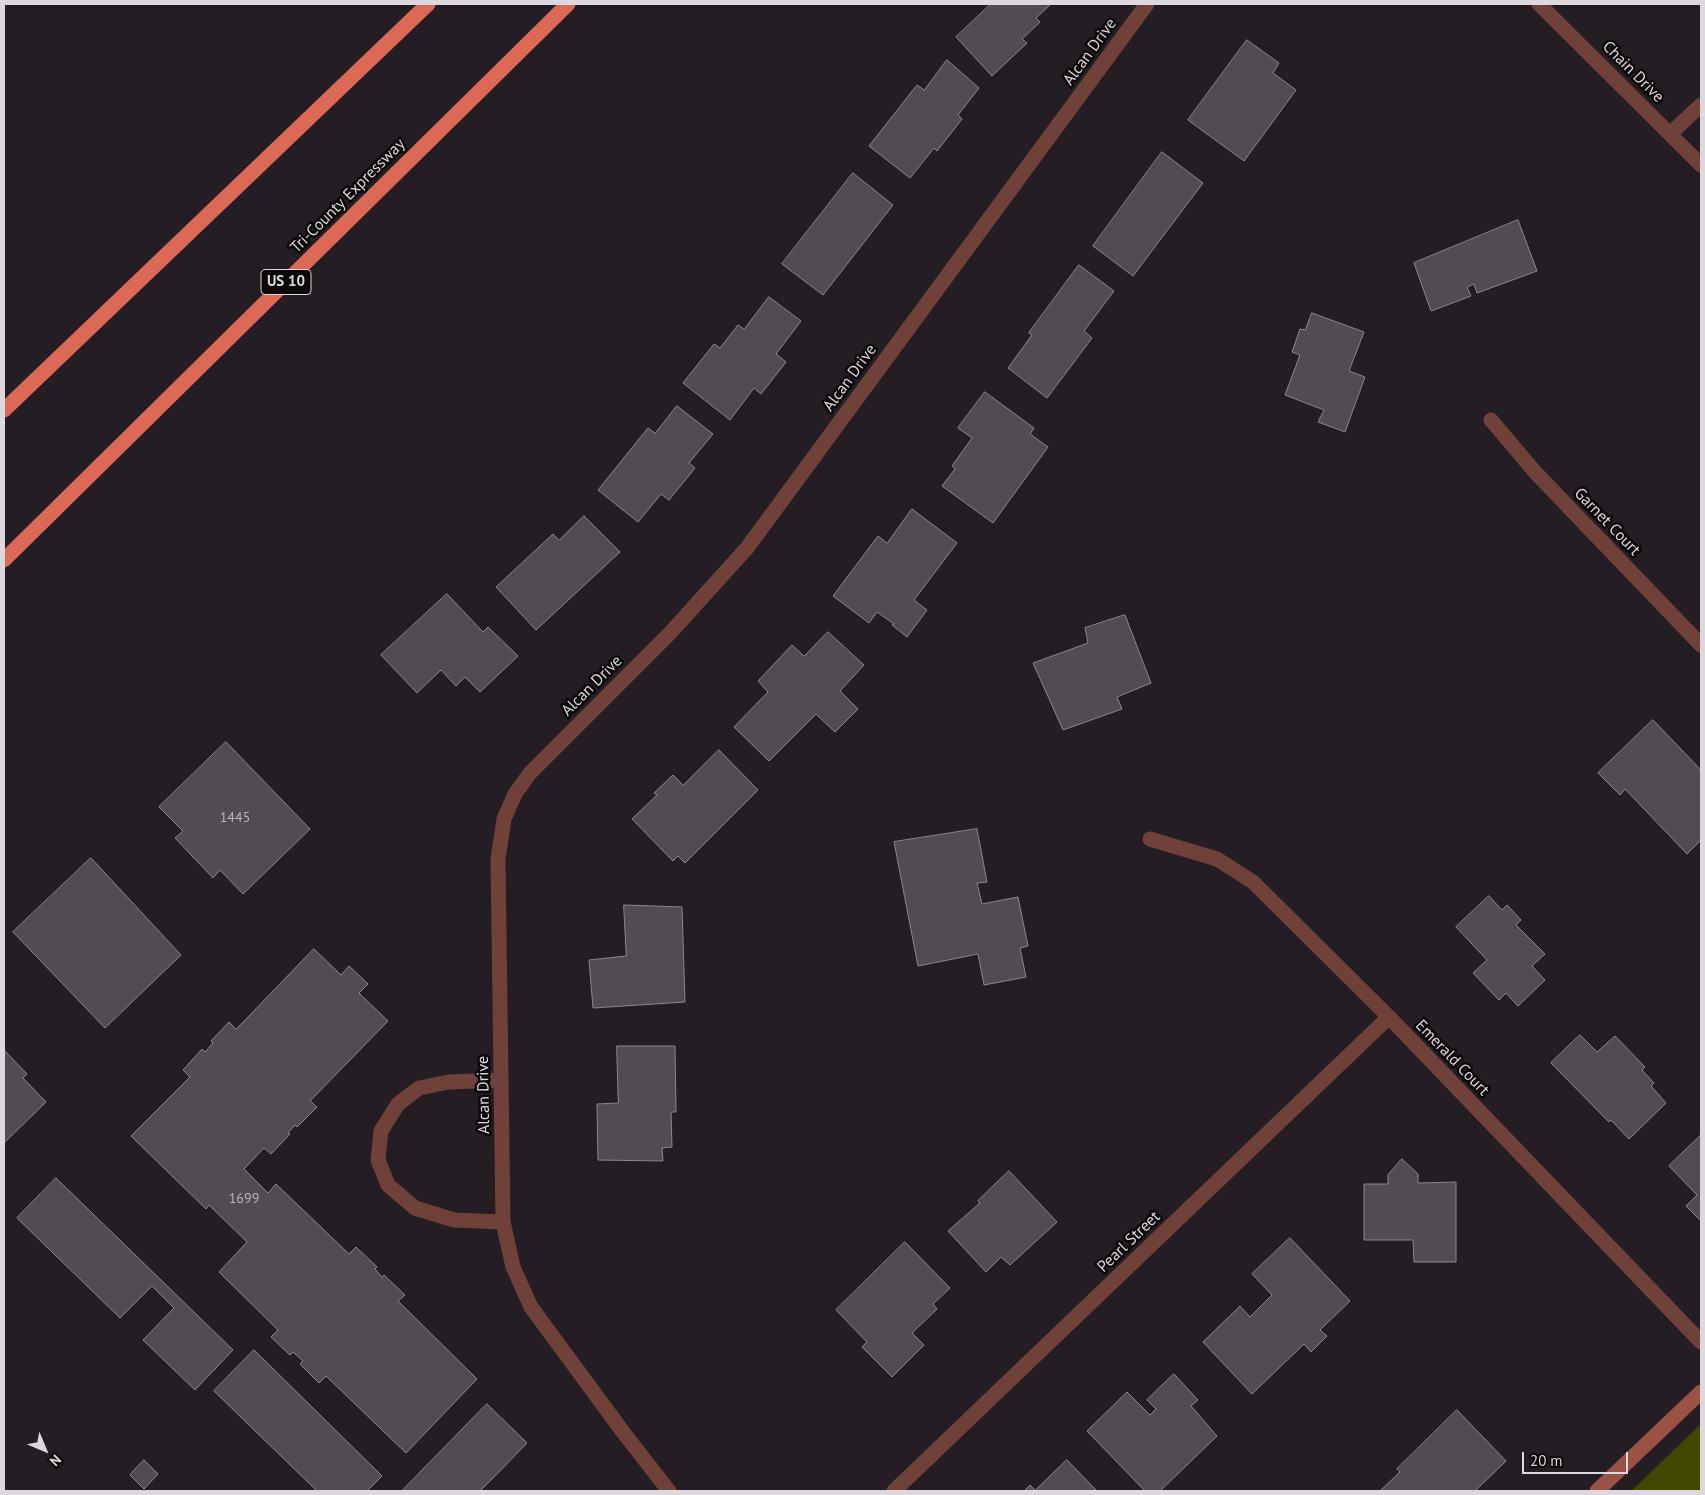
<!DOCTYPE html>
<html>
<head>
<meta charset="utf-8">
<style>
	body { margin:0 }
	#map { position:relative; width:1705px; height:1495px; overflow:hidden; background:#241d24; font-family:"PT Sans",sans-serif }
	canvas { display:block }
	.frame { position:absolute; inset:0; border:5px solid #ddd8dd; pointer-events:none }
	.north { position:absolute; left:20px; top:1425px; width:50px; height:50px; -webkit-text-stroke:4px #0c090b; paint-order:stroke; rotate:135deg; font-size:14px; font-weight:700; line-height:20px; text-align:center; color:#ddd8dd }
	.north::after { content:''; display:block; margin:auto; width:18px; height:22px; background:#ddd8dd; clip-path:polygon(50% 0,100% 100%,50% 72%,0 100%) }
	.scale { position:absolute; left:1522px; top:1452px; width:106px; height:22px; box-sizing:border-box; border:2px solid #ddd8dd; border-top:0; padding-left:6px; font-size:15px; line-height:18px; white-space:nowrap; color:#ddd8dd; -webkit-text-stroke:4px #0c090b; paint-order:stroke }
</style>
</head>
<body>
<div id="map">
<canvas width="1705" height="1495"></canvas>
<div class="frame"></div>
<div class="north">N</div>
<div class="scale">20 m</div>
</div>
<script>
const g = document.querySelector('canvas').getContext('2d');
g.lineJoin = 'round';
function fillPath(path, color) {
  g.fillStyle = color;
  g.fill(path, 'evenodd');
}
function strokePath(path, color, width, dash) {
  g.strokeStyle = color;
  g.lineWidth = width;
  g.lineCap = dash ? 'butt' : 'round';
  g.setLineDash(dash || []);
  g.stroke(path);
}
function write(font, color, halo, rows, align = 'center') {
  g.font = font + ' "PT Sans",sans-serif';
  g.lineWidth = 5;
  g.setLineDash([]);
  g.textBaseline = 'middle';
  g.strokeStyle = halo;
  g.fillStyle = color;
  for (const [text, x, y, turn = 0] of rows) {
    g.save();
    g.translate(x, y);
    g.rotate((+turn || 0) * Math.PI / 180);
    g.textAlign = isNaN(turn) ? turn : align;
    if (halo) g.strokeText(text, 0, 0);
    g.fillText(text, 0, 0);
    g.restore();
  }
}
fillPath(new Path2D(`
	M1701,1424v67h-70z`), '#404701');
const building = new Path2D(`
	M991,4h60l-15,14 4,4 -18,17 5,4 -35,33 -36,-39z
	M1247,40l32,23 -6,10 23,17 -52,71 -56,-41z
	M947,60l32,28 -21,27 4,4 -25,32 -3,-3 -24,30 -41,-32 48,-61 7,5z
	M1162,152l41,31 -70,93 -40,-30z
	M853,173l40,32 -70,90 -41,-31z
	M1518,220l19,51 -60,22 -3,-9 -7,3 4,9 -40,15 -17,-48z
	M1079,265l35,26 -30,40 8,7 -45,60 -39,-30 24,-33 -3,-2z
	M769,297l32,24 -25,33 10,8 -25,32 -7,-6 -24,32 -47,-37 31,-39 6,4 18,-23 6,4z
	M1312,313l52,19 -15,39 16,6 -20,55 -27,-10 6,-12 -39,-15 15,-40 -8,-3 8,-23 5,1z
	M985,392l49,36 -4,6 18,13 -55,76 -51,-37 13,-17 -3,-3 20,-28 -14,-10z
	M677,406l36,28 -24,29 6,5 -26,32 -8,-6 -23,28 -40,-32 50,-62 7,5z
	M912,509l45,34 -43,57 13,10 -20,27 -15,-12 2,-1 -17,-12 -8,11 -36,-27 45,-60 9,7z
	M584,516l36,36 -84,78 -40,-43 57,-53 6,6z
	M447,594l36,38 5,-5 30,29 -38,36 -15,-15 -9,9 -15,-16 -24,23 -36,-38z
	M1125,615l26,68 -34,14 5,12 -59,21 -30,-67 55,-20 -3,-15z
	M828,632l36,33 -24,26 18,18 -23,23 -19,-18 -47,47 -35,-34 34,-35 -10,-11 34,-36 12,11z
	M1653,720l48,50v70l-14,14 -62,-65 -5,6 -22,-22z
	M226,742l84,87 -67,65 -23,-24 -7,8 -38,-40 8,-7 -24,-24z
	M719,750l39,40 -73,73 -7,-7 -5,5 -41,-42 25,-24 -3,-2 19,-18 10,10z
	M977,829l10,53 -10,1 5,21 36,-7 10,49 -8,2 6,29 -42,8 -6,-31 -60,12 -24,-124z
	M91,858l90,97 -76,73 -92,-96z
	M1489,896l13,14 5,-5 14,15 -5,5 29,29 -13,12 13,14 -27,26 -12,-13 -7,7 -26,-27 14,-13 -31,-33z
	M624,905l58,2 3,95 -92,6 -4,-48 37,-4z
	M314,949l27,26 8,-9 19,18 -9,9 29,28 -78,80 7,6 -20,20 -2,-2 -7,8 2,1 -19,20 -7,-6 -20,21 24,24 8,-9 73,70 7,-7 21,20 -2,2 7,8 2,-2 21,20 -7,6 79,78 -71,74 -80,-77 -7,7 -19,-19 3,-3 -10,-9 -3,3 -19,-18 7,-7 -59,-58 28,-30 -38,-37 -3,4 -75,-73 59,-59 -7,-7 19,-21 3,3 8,-9 -2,-2 18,-19 7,7z
	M1580,1035l17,17 18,-16 30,31 -3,3 12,13 -3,3 15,17 -37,36 -18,-19 -2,2 -58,-59z
	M617,1046h58l1,66h-5l1,35 -10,1 1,13 -65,-1 -1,-56 21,-1z
	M4,1050l23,24 -4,4 23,24 -42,41z
	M1701,1135v86l-15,-15 11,-11 -28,-29z
	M1402,1159l16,15v9l38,-1v80h-42l-1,-22h-49v-56h24v-9z
	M1009,1171l48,51 -47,43 -9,-8 -15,15 -38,-41 32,-28 -2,-2z
	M56,1178l177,172 -38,40 -52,-50 31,-32 -22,-22 -32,32 -103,-100z
	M1290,1238l60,63 -30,29 7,6 -16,16 -7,-8 -52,50 -49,-52 37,-36 10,11 22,-22 -20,-21z
	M905,1242l45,46 -17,16 4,5 -25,24 12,12 -32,32 -30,-30 5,-5 -31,-32z
	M254,1350l128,126 -15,15h-50l-103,-100z
	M1174,1374l24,26 -7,6 26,30 -57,55h-15l-58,-60 40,-39 23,23 6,-6 -9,-9z
	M487,1404l40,39 -33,34 -14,14h-78z
	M1457,1410l49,51 -31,30h-95l20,-19 -3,-3z
	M144,1460l14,14 -14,15 -14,-14z
	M1067,1460l30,31h-73l6,-6 5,5z`);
fillPath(building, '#534b52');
strokePath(building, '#8f868e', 1);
strokePath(new Path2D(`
	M1670,134l31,-29
	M501,1080l-52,2 -30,6 -21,16 -17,27 -3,29 10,25 27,23 39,12 49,2`), '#6f4138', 15);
strokePath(new Path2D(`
	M1539,4l162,161
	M1491,420l44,52 166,173
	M1150,839l67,20 36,23 136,135 312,325
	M669,1491l-46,-59 -92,-125 -18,-40 -10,-45 -5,-363 6,-40 11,-25 15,-21 141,-141 76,-84 400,-544
	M894,1491l495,-474`), '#6f4138', 15);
strokePath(new Path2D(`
	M1597,1491l104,-99`), '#9b5245', 15);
strokePath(new Path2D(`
	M4,410l424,-406
	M4,560l564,-556`), '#db6956', 15);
write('14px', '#bab5ba', null, [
	["1445",235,818],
	["1699",244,1199]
]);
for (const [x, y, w] of [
	[286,282,50]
]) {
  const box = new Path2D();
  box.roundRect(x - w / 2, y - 12.5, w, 25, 4);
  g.fillStyle = '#0c090b';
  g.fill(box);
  strokePath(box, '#ddd8dd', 1);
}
write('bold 15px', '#ddd8dd', null, [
	["US 10",286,282]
]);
write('16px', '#ddd8dd', '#0c090b', [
	["Alcan Drive",1090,52,-54],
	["Chain Drive",1633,72,45],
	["Tri-County Expressway",348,196,-45],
	["Alcan Drive",850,378,-54],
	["Garnet Court",1607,522,46],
	["Alcan Drive",592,686,-45],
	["Emerald Court",1452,1058,46],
	["Alcan Drive",484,1095,-91],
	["Pearl Street",1129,1242,-44]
]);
</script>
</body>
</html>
